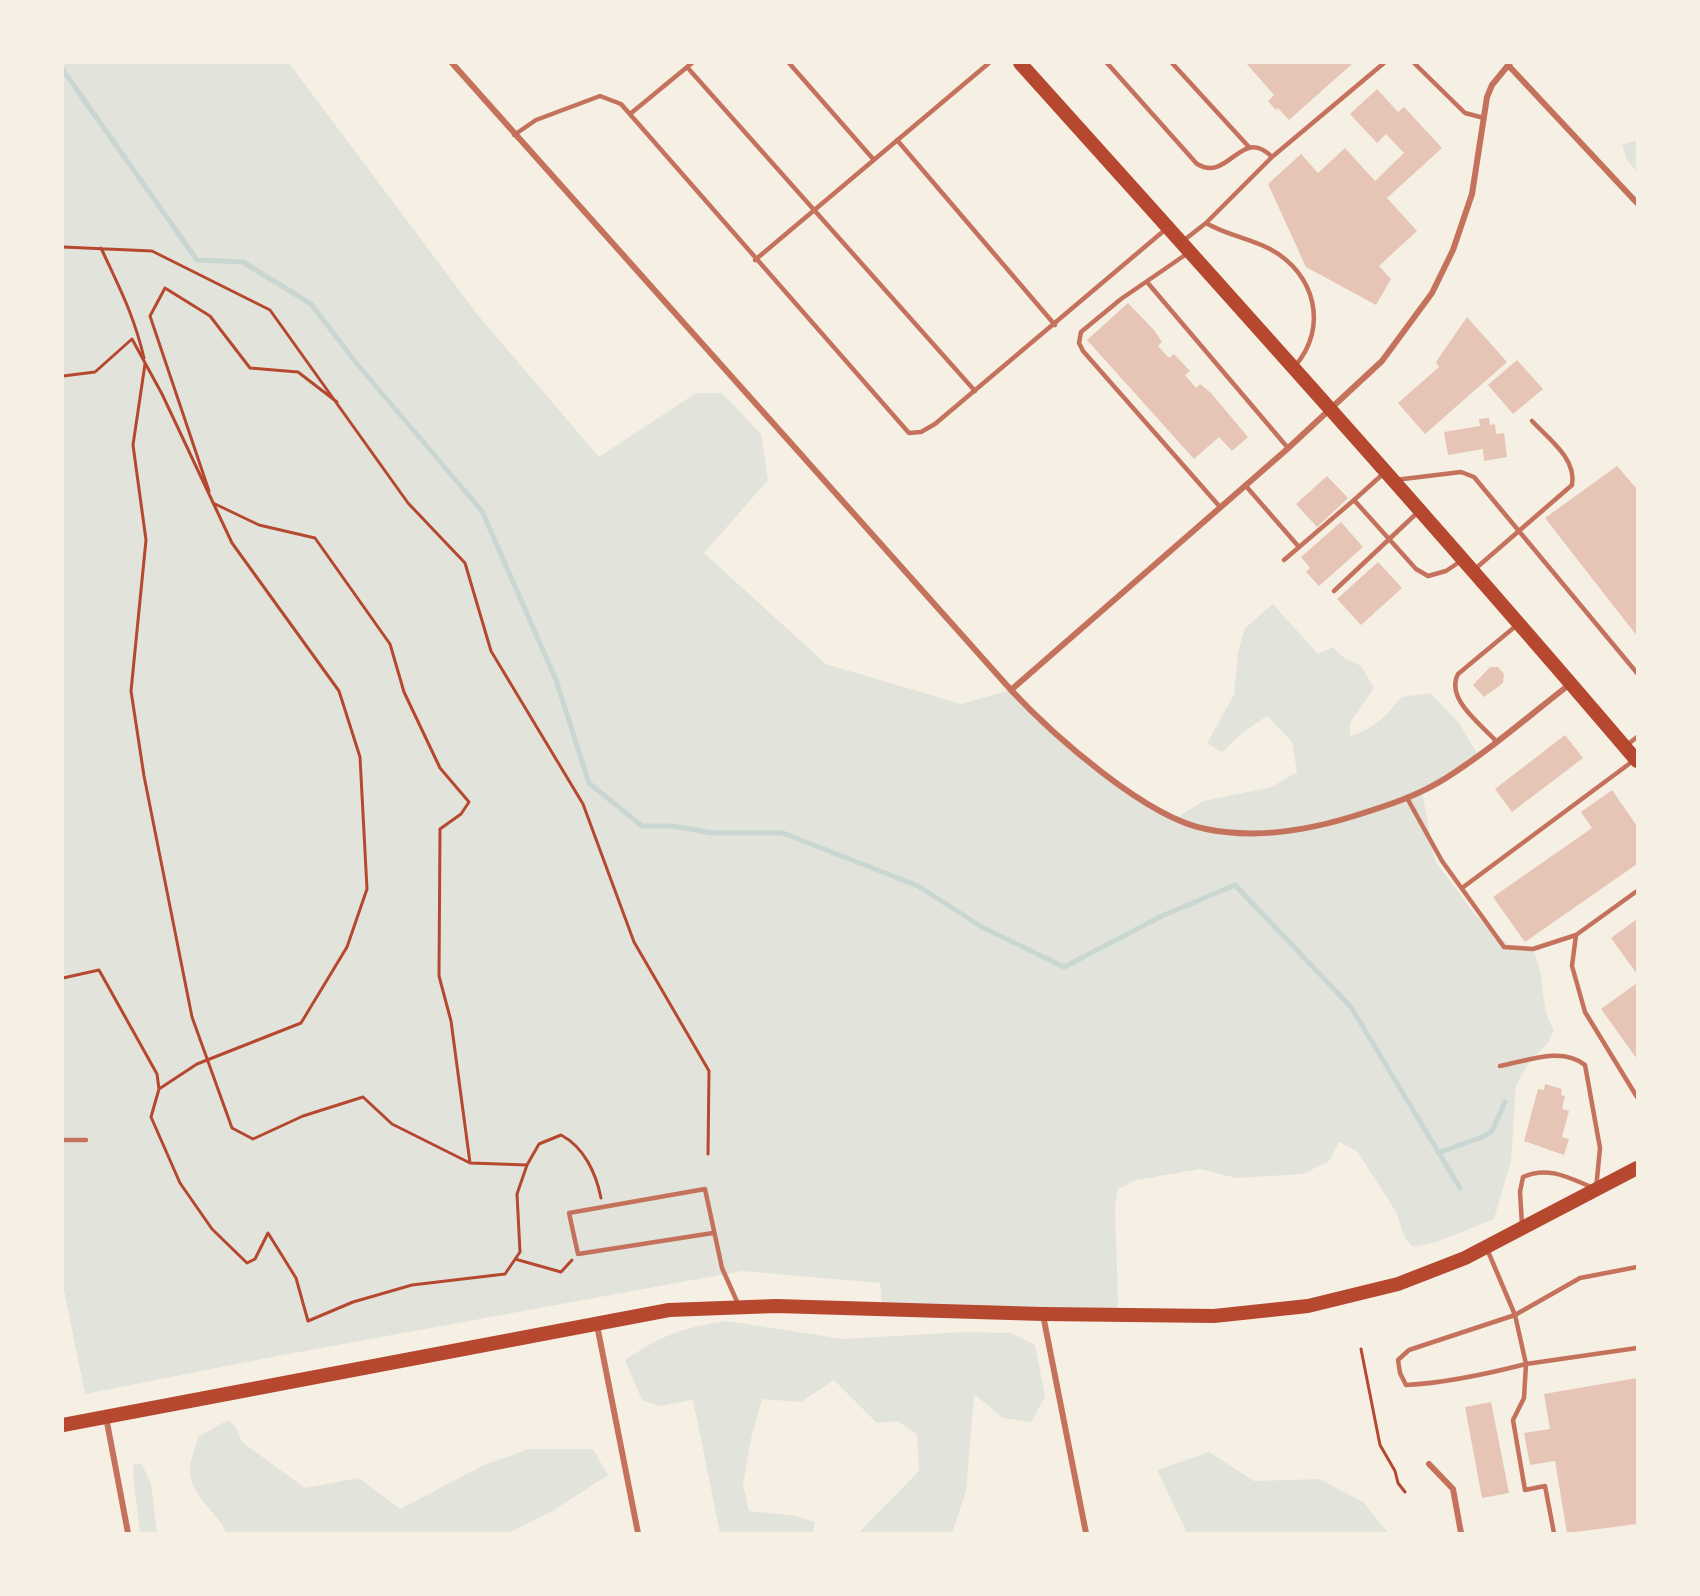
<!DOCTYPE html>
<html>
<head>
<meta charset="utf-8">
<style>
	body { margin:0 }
	#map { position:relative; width:1700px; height:1596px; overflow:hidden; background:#f6efe4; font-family:Mulish,sans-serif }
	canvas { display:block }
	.frame { position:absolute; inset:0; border:64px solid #f6efe4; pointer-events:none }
</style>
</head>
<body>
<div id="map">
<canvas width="1700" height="1596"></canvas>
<div class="frame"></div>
</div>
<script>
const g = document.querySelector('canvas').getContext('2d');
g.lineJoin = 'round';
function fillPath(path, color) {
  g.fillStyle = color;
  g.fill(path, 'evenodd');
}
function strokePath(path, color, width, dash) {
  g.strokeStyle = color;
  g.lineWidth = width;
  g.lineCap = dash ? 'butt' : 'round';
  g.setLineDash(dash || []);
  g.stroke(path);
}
fillPath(new Path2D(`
	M63,63h226l188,251 122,143 97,-64h26l39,41 7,46 -64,73 122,111 135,40 50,-14c47,50 106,94 166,128l26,-17 69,-14 25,-15 -5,-30 -25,-26 -26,18 -19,18 -15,-9 27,-48 4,-43 7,-24 28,-24 45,50 15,-7 10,10 18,9 13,22 -24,35v13c22,-6 37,-20 51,-39l29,-4 29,30 19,32 -56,37 13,69 38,51 22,22 16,12 21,3c15,25 6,56 22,81l-6,13 -18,18 -14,25 -5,75 -17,58 -58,23 -23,5 -8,-9 -9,-26 -39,-61 -18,-9 -10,19 -26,13 -67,4 -36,-9 -64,11 -18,9 -3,18 3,96 -3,12 -232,-5 -3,-27 -138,-12 -470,86 -187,37 -22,-109z
	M1637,140v32l-10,-12 -5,-15z
	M727,1321l116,18 121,-7 47,1 24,12 10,52 -14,25 -28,-4 -29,-24 -8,97 -14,42h-94l61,-62 -2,-37 -20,-13 -20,2 -43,-43 -33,22 -39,-3 -12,44 -7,42 6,26 48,5 18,6 -2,11h-93l-27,-133 -33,6 -18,-6 -17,-40c37,-25 59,-33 102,-39z
	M228,1420l8,7 6,15 63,46 54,-10 41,31 84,-44 45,-16h64l15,26 -54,35 -46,23h-282c-8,-21 -34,-35 -36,-60 -1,-11 6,-26 8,-36z
	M1209,1452l45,29 65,-2 44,23 25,31h-201l-30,-63z
	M134,1463l8,1 9,20 6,49h-17l-7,-56z`), '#e2e4dc');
strokePath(new Path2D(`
	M63,70l134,190 46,2 68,42 46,60 125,147 74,169 33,103 53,43h31l39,7h71l135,53 64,41 82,40 98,-51 73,-31 116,122 109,181
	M1438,1153l44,-16 10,-6 13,-29`), '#c9d6d2', 5);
fillPath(new Path2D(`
	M1246,63h107l-64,57 -11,-12 -2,2 -8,-9 6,-6z
	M1377,89l21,23 6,-5 38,41 -55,50 30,33 -38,35 12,13 -15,26 -70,-38 -38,-83 33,-30 17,19 27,-25 30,33 29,-28 -18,-19 -9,9 -27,-29z
	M1128,303l26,27 8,12 -4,4 11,12 5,-4 16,17 -5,4 11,13 4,-4 11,9 37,44 -16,14 -13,-14 -25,22 -107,-119z
	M1467,317l40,45 -82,72 -27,-31 41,-36 -3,-5z
	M1517,360l26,29 -30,25 -25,-29z
	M1489,418l1,7 5,-1 1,10 8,-1 3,24 -23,4 -1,-12 -35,6 -4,-23 36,-6 -1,-7z
	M1617,466l20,23v147l-92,-118z
	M1327,476l21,22 -31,29 -21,-23z
	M1341,522l22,25 -44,39 -13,-14 4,-4 -9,-11z
	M1378,562l24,26 -41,37 -24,-26z
	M1490,667h8l6,7 -1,9 -19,14 -11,-12z
	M1565,735l18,23 -71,54 -17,-23z
	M1612,790l25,36v38l-112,78 -32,-45 99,-69 -11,-16z
	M1637,919v55l-26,-36z
	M1637,983v76l-36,-50z
	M1545,1084l17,5 -1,6 4,1 -3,13 7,2 -7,26 7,2 -5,16 -40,-14 14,-52 6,1z
	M1637,1378v146l-70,9 -12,-72 -25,4 -6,-32 26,-4 -6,-35z
	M1491,1402l18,91 -27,5 -17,-91z`), '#e6c5b7');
strokePath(new Path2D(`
	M63,247l89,4 118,59 138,193 57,60 26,88 92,153 51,138 75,129 -1,83
	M101,248c18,39 33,67 43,110
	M145,364l-12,81 13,95 -15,151 13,85 48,241 40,111 21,11 50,-23 60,-19 29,27 78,39
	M63,376l32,-4 37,-33 30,55 70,149 107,148 21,66 7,132 -20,58 -46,76 -104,41 -38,25 -8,28 29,66 32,46 35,34 8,-4 13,-26 28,45 12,43 45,-19 59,-17 93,-11 15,-22 -3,-58 10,-29 12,-21 22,-9c23,12 35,38 40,63
	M209,491l-59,-175 15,-28 45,28 40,52 48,4 39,30
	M213,503l46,22 56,13 75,106 14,48 36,76 29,34 -8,12 -21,15 -1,147 12,45 19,142 57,2
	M63,978l36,-8 58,104 2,15
	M515,1259l46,13 11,-12
	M1361,1349l19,96 15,26 3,12 7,9`), '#b5482f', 3);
strokePath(new Path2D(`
	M789,63l85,97
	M1107,63l90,101c32,19 44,-39 75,-7l112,-94
	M1172,63l77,84
	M1414,63l51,50 19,5
	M687,67l288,324
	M630,114l62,-51
	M514,135l22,-15 64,-24 21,8 288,329 12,-1 14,-8 231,-195
	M897,140l158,185
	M1206,223c20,12 43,15 64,26 45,24 59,78 25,117
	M1183,241l23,-18 66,-66
	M1188,253l-67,46 -40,33 -2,11 4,8 137,156
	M755,260l234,-197
	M1147,282l141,166
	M1395,480l66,-8 13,5 163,196
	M1245,485l54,62
	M1354,500l29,-26
	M1284,560l70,-60 62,69 12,7 18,-5 15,-10
	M1475,569l97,-84c5,-26 -24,-47 -40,-64
	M1334,591l83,-78
	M1496,741c-15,-17 -51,-42 -38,-67l59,-49
	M1627,745l10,-8
	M1407,798l35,63 62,86 29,2 43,-14 61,-44
	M1462,888l171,-127
	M1576,935l-4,31 13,46 52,85
	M1500,1066c27,-5 62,-20 85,-1l15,83 -4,41c-25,-10 -47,-24 -73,-12l-3,15 2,33
	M63,1140h23
	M713,1233l-135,21 -9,-41 136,-24 17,79 17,38
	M1487,1249l28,66 11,49 111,-16
	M1554,1533l-9,-47 -20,4 -12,-70 11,-22 2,-34c-39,10 -79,19 -120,21l-6,-12 -2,-13 11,-10 106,-35 65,-37 57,-11`), '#c5725c', 4.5);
strokePath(new Path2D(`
	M452,63l559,627c41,44 135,128 195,139 49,10 100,2 148,-13 32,-10 64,-20 92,-38 44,-28 83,-62 124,-94
	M1508,65l129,138
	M1011,690l274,-239 97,-90 50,-68 21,-43 19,-56 15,-97 5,-12 18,-22
	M1043,1315l43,218
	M597,1325l41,208
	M106,1417l22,116
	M1429,1464l24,25 8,44`), '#c5725c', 6);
strokePath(new Path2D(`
	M1020,63c208,231 416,462 617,698
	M63,1425l606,-115 107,-4 267,8 171,2 94,-10 90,-22 67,-26 172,-90`), '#b5482f', 14);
</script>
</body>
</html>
